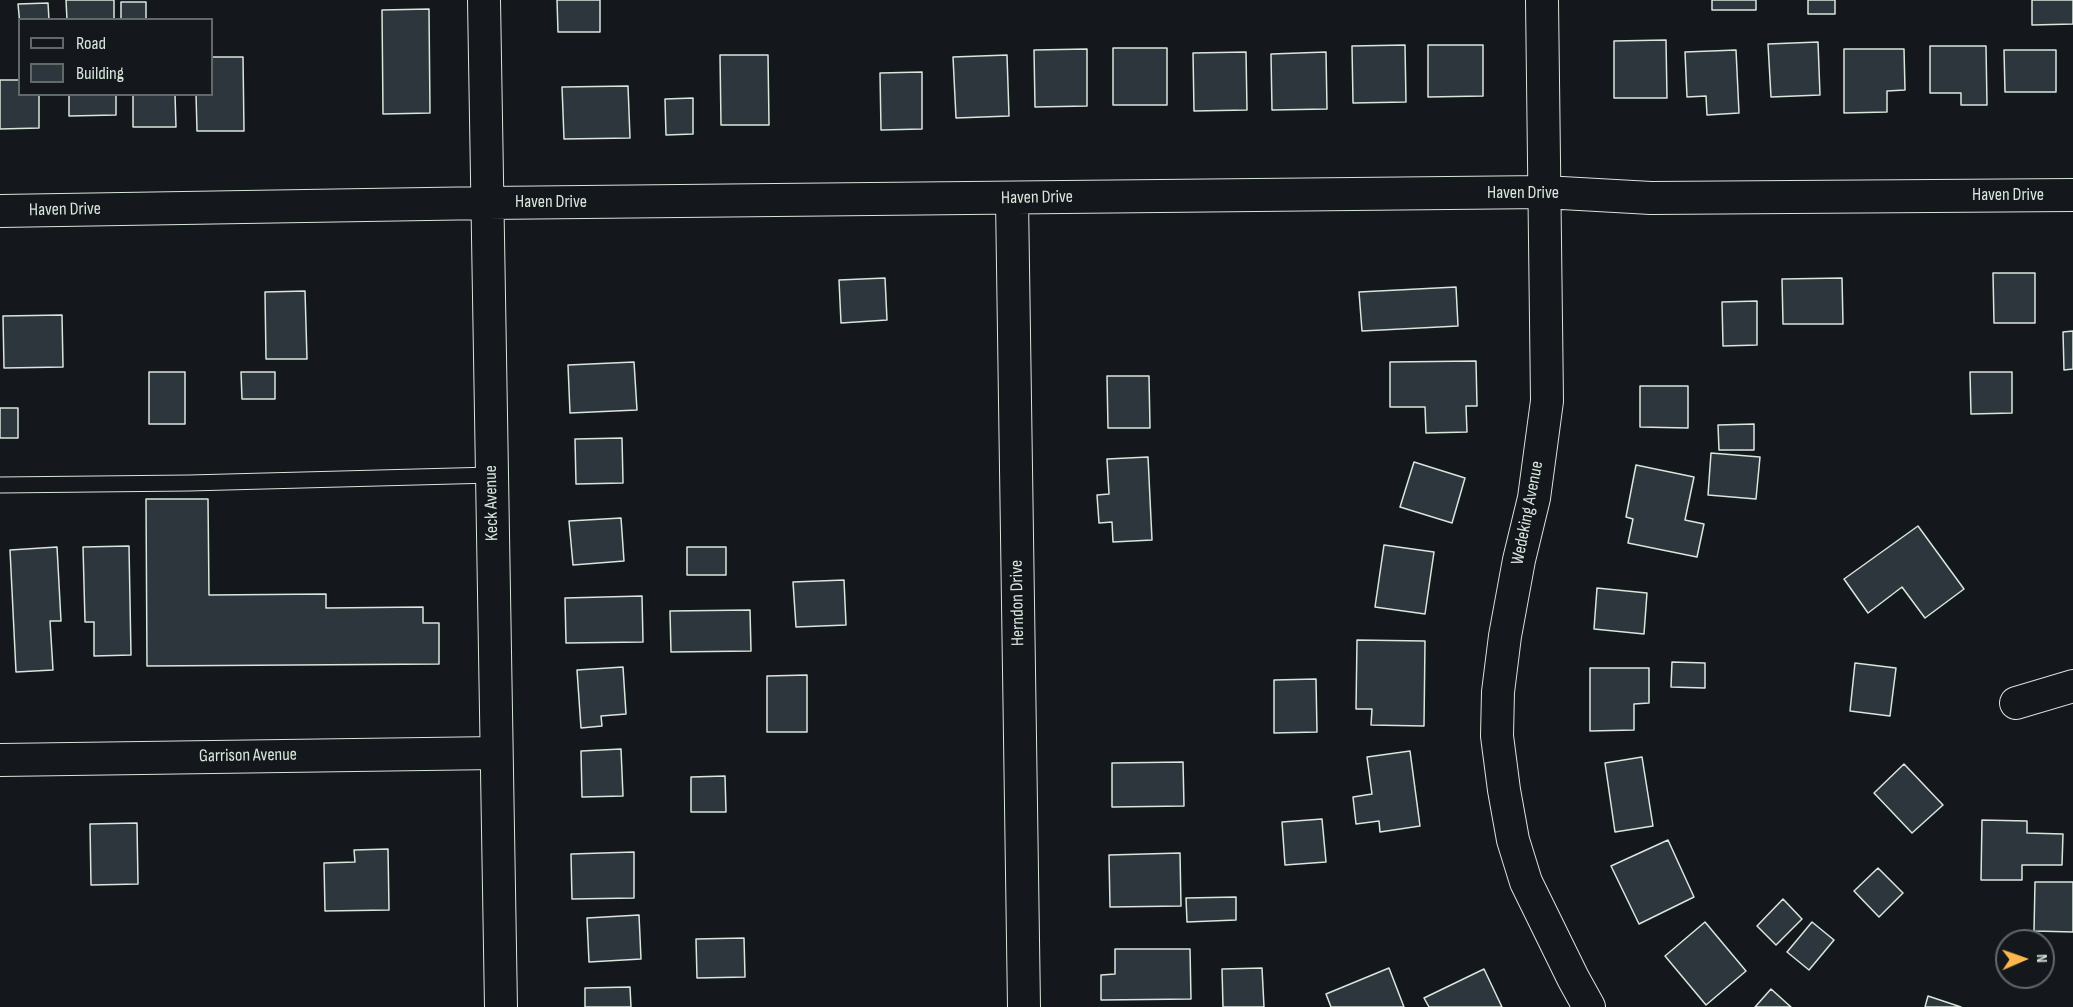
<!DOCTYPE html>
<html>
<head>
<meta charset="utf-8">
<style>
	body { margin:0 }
	#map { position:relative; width:2073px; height:1007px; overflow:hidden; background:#14181c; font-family:"Sofia Sans Condensed",sans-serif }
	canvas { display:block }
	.legend { position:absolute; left:18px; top:18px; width:195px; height:78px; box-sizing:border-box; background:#14181c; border:2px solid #626a69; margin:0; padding:8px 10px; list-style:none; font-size:18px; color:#d8e6dc }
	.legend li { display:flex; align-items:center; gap:12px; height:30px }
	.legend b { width:30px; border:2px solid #626a69 }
	.north { position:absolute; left:1995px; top:929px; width:60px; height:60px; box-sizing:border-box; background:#14181c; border:2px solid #626a69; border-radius:50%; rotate:88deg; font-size:16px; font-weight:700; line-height:24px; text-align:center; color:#d8e6dc }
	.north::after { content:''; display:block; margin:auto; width:21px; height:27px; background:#ffb74d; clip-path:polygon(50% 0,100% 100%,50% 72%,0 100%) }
</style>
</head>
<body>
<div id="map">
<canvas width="2073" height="1007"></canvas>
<ul class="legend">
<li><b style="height:8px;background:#14181c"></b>Road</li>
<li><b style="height:16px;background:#2c363c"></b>Building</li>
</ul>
<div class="north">N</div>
</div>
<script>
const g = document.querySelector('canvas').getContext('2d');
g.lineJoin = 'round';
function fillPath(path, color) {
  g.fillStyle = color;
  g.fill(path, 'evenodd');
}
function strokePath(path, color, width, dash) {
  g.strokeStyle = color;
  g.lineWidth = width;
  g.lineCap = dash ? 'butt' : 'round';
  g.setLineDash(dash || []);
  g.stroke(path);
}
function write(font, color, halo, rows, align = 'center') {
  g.font = font + ' "Sofia Sans Condensed",sans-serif';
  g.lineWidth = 4.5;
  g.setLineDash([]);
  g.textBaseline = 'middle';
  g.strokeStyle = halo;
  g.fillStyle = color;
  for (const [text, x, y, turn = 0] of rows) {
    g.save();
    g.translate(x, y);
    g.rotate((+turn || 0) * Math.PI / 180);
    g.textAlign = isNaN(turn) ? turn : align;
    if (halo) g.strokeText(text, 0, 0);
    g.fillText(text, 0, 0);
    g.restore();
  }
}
const building = new Path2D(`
	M66,0h48v20h-47z
	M557,0h43v32h-42z
	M1712,0h44v10h-44z
	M1808,0h27v14h-27z
	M2032,0h41v24l-41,1z
	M121,2h25v18h-25z
	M48,3l1,17h-29v5l-2,-21z
	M429,9l1,104 -47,1 -1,-104z
	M1666,40l1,58h-53v-57z
	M1818,42l2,53 -49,2 -3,-53z
	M1405,45l1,57 -53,1 -1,-57z
	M1428,45h55v51l-55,1z
	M1930,46h56l1,59h-26v-12h-31z
	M1113,48h54v57h-54z
	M1087,49v57l-52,1 -1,-57z
	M1844,49h60l1,41 -18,1v21l-43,1z
	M1736,50l3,63 -32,2 -1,-19 -19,1 -2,-45z
	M2004,50h52v42h-51z
	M1246,52l1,58 -53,1 -1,-58z
	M1326,52l1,57 -55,1 -1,-56z
	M720,55h48l1,70h-48z
	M1007,55l2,61 -53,2 -3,-61z
	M212,57h31l1,74h-47l-1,-37h16z
	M922,72v57l-41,1 -1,-57z
	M0,80h20v14h19v34l-39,1z
	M628,86l2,52 -66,1 -2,-52z
	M69,94h47v21l-47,1z
	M133,94h42l1,33h-43z
	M693,98v36l-27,1 -1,-36z
	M1993,273h42v50h-41z
	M885,278l2,42 -46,3 -2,-43z
	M1842,278l1,46h-60l-1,-45z
	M1456,287l2,39 -96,5 -3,-39z
	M305,291l2,68h-41l-1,-67z
	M1757,301v44l-34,1 -1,-44z
	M62,315l1,52 -59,1 -1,-52z
	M2073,331v38l-9,1 -1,-38z
	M1476,361l1,45h-11l1,26 -41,1 -1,-26h-35v-45z
	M634,362l3,48 -67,3 -2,-48z
	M149,372h36v52h-36z
	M241,372h34v27h-33z
	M1970,372h42v41l-41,1z
	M1107,376h42l1,52h-42z
	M1640,386h48v42l-48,-1z
	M0,408h18v30h-18z
	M1754,424v26h-35l-1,-25z
	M622,438l1,45 -47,1 -1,-45z
	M1711,453l49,4 -4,42 -48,-4z
	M1148,457l4,83 -39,2 -1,-20 -13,1 -2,-28 12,-1 -2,-35z
	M1414,462l51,16 -13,45 -52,-16z
	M1636,465l58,12 -9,43 19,4 -7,33 -69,-14 5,-24 -7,-2z
	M146,499h62l1,96 117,-1v14l97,-1v16h16v41l-292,2z
	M621,518l3,43 -51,4 -4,-44z
	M1918,526l46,63 -39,29 -23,-31 -34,26 -24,-34z
	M1384,545l50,7 -9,62 -50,-7z
	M129,546l2,109 -37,1v-34h-9l-2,-75z
	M57,547l4,74h-11l3,49 -37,2 -6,-122z
	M687,547h39v28h-39z
	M844,580l2,45 -50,2 -3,-45z
	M1597,588l50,5 -3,41 -50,-5z
	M642,596l1,46 -77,1 -1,-45z
	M750,610l1,41 -80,1 -1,-41z
	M1357,640l68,1 -1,85 -53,-1 1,-16h-16z
	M1672,662l33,1v25l-34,-1z
	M1855,663l41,5 -6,48 -40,-5z
	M623,667l3,47 -25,2 1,10 -21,2 -4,-58z
	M1590,668h59v35l-15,1v26l-44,1z
	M807,675v57h-40v-56z
	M1316,679l1,53 -43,1v-53z
	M621,749l2,47 -41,1 -1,-46z
	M1410,751l10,75 -40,6 -1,-11 -23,3 -3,-27 19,-3 -5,-37z
	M1642,757l11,69 -38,6 -10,-69z
	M1183,762l1,44 -72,1v-44z
	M1904,764l39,41 -31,28 -38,-40z
	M725,776l1,36h-35v-35z
	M1322,819l4,43 -41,3 -3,-43z
	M1982,820l45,1v12l36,1 -1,31h-40v15h-41z
	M137,823l1,61 -47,1 -1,-61z
	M1668,840l26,57 -55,27 -28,-58z
	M388,849l1,61 -64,1 -1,-48 31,-1 -1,-12z
	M634,852v46l-62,1 -1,-45z
	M1180,853l1,53 -71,1 -1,-52z
	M1878,868l25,25 -24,24 -25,-26z
	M2035,882h38v50l-39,-1z
	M1236,897v23l-49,2 -1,-24z
	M1783,899l19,20 -26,26 -19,-19z
	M639,915l2,44 -52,3 -2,-44z
	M1705,922l41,49 -40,34 -41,-49z
	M1812,922l22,18 -25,30 -22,-18z
	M744,938l1,39 -48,1 -1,-39z
	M1115,949h75l1,50 -90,1v-25l14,-1z
	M1262,968l2,39h-41l-1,-38z
	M1389,968l15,39h-73l-5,-13z
	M1484,969l18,38h-73l-5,-9z
	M630,987l1,20h-46v-19z
	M1771,989l20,18h-36z
	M1928,996l33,11h-36z`);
fillPath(building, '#2c363c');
strokePath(building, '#d8e6dc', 1.5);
const service = new Path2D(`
	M0,485l189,-2 303,-8`);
const minor = new Path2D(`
	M484,0l17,1007
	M1542,0l5,401 -13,97 -15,62 -14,76 -7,56 -1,44 7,54 9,50 13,42 47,96 16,29
	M1012,199l12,808
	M0,211l488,-8 1056,-11 107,6 422,-3
	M2016,703l57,-17
	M0,760l496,-7`);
strokePath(service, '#d8e6dc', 17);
strokePath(minor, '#d8e6dc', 34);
strokePath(service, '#14181c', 15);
strokePath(minor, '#14181c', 32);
write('18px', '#d8e6dc', '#14181c', [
	["Haven Drive",1523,193],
	["Haven Drive",2008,195],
	["Haven Drive",1037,198,-1],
	["Haven Drive",551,202],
	["Haven Drive",65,210,-1],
	["Keck Avenue",492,503,-91],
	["Wedeking Avenue",1528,513,-79],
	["Herndon Drive",1018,603,-91],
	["Garrison Avenue",248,756,-1]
]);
</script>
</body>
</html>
